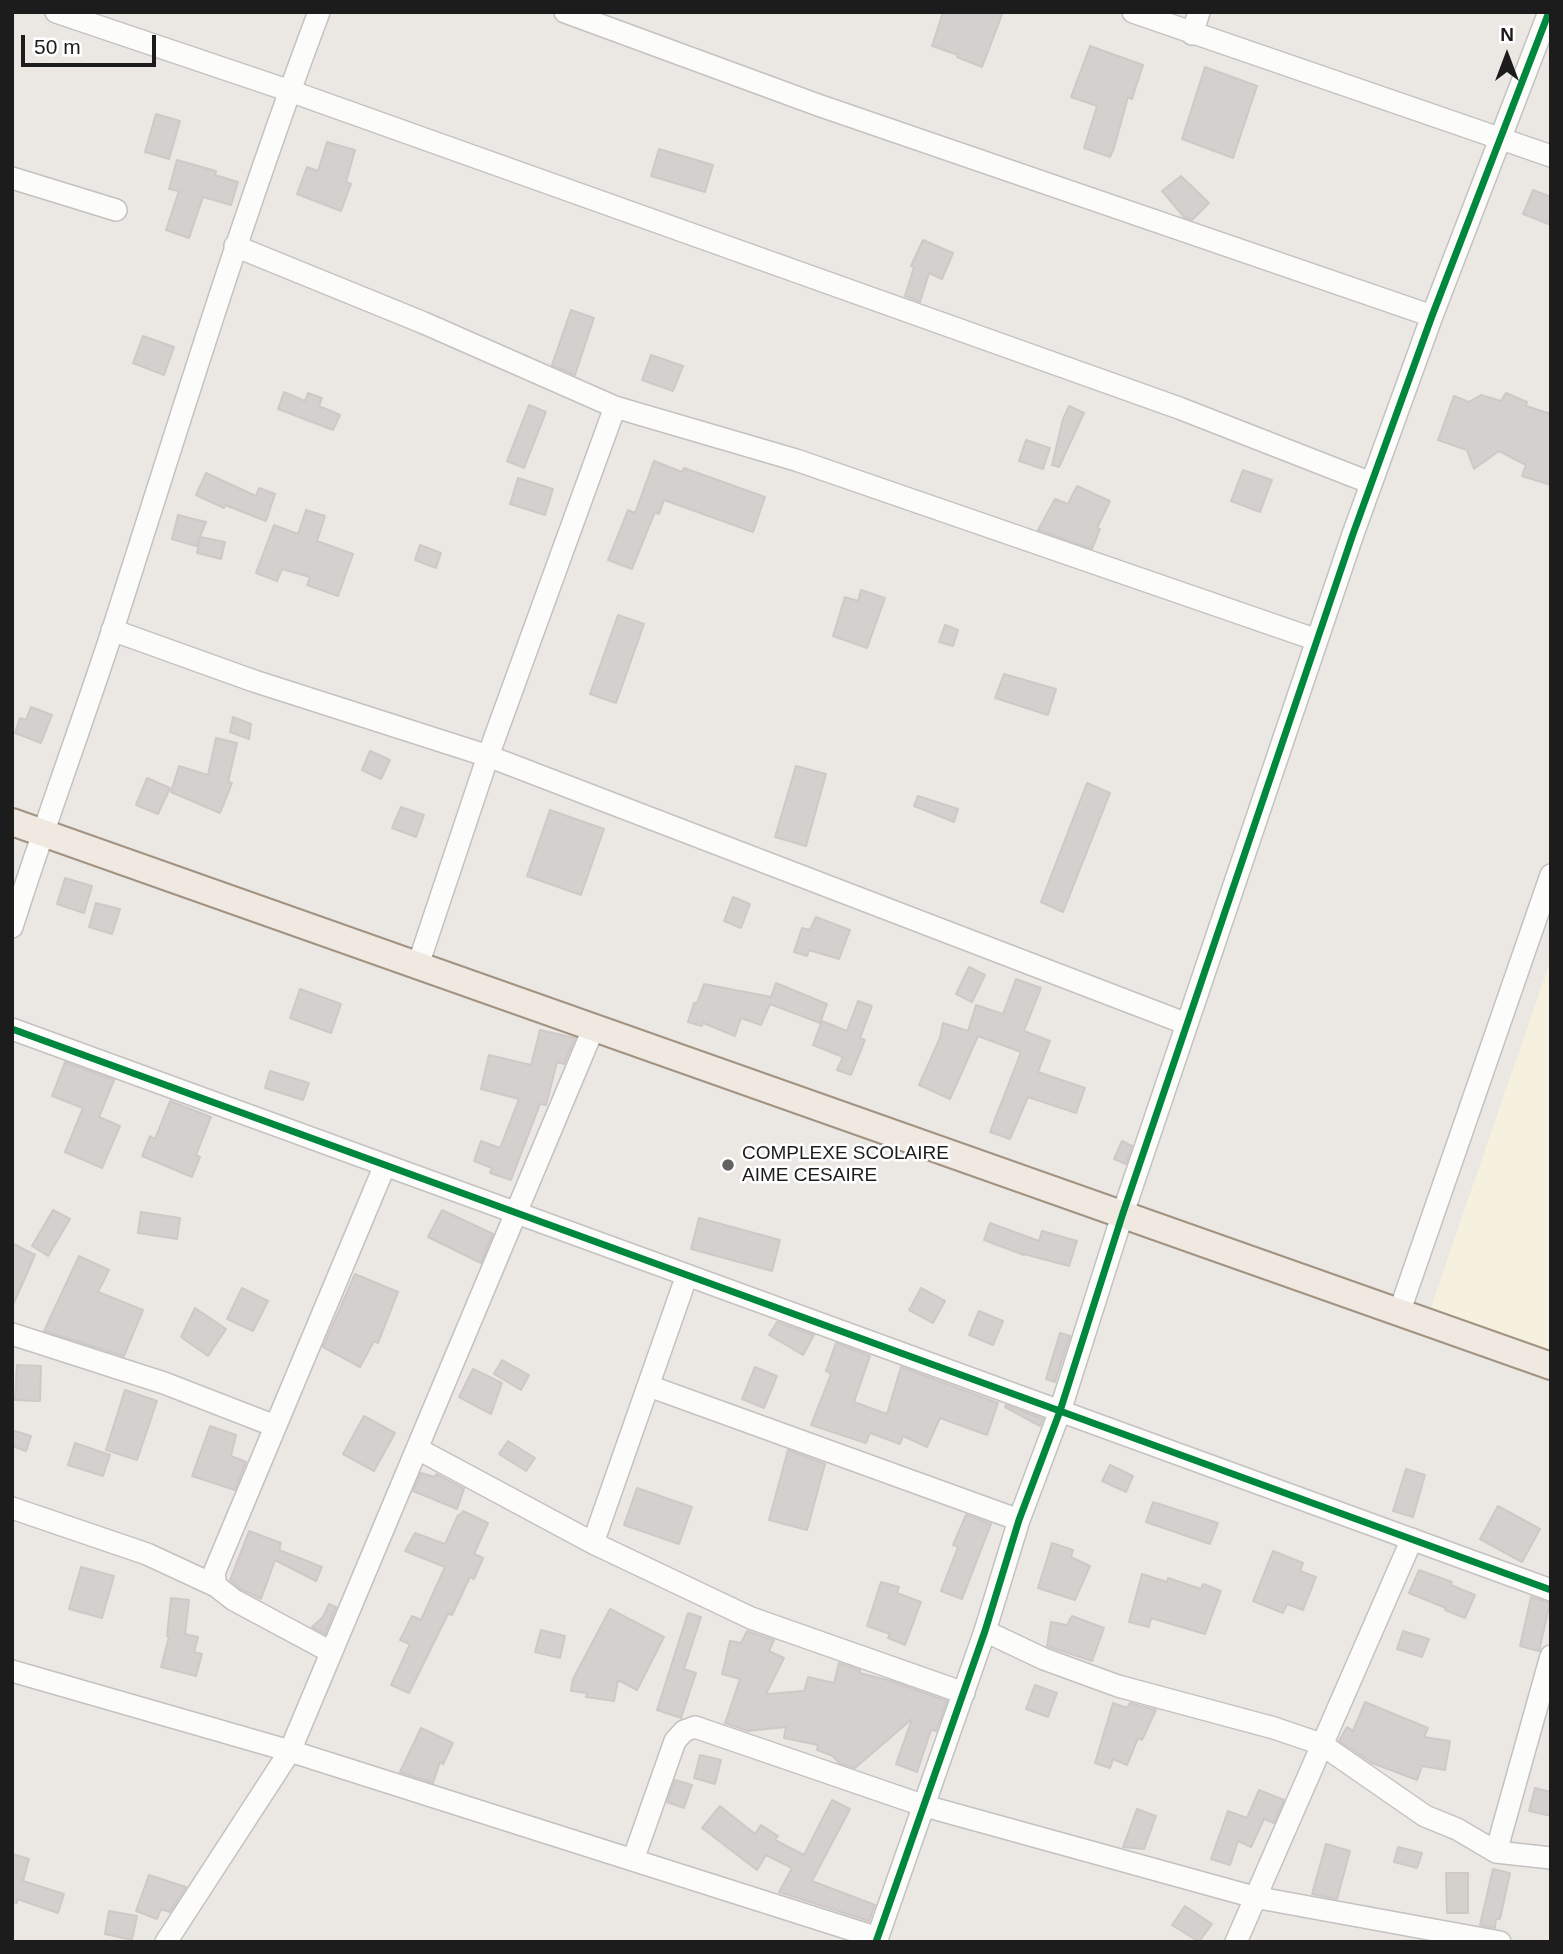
<!DOCTYPE html>
<html>
<head>
<meta charset="utf-8">
<style>
	body { margin:0 }
	#map { position:relative; width:1563px; height:1954px; overflow:hidden; background:#ebe8e4; font-family:Helvetica,sans-serif }
	canvas { display:block }
	.frame { position:absolute; inset:0; border:14px solid #1c1c1c; pointer-events:none }
	.north { position:absolute; left:1472px; top:21px; width:70px; height:70px; -webkit-text-stroke:5px #fff; paint-order:stroke; rotate:0deg; font-size:19px; font-weight:700; line-height:28px; text-align:center; color:#1c1c1c }
	.north::after { content:''; display:block; margin:auto; width:24px; height:32px; background:#1c1c1c; clip-path:polygon(50% 0,100% 100%,50% 72%,0 100%) }
	.scale { position:absolute; left:21px; top:35px; width:135px; height:32px; box-sizing:border-box; border:4px solid #1c1c1c; border-top:0; padding-left:9px; font-size:21px; line-height:24px; white-space:nowrap; color:#1c1c1c; -webkit-text-stroke:5px #fff; paint-order:stroke }
</style>
</head>
<body>
<div id="map">
<canvas width="1563" height="1954"></canvas>
<div class="frame"></div>
<div class="north">N</div>
<div class="scale">50 m</div>
</div>
<script>
const g = document.querySelector('canvas').getContext('2d');
g.lineJoin = 'round';
function fillPath(path, color) {
  g.fillStyle = color;
  g.fill(path, 'evenodd');
}
function strokePath(path, color, width, dash) {
  g.strokeStyle = color;
  g.lineWidth = width;
  g.lineCap = dash ? 'butt' : 'round';
  g.setLineDash(dash || []);
  g.stroke(path);
}
function write(font, color, halo, rows, align = 'center') {
  g.font = font + ' Helvetica,sans-serif';
  g.lineWidth = 5;
  g.setLineDash([]);
  g.textBaseline = 'middle';
  g.strokeStyle = halo;
  g.fillStyle = color;
  for (const [text, x, y, turn = 0] of rows) {
    g.save();
    g.translate(x, y);
    g.rotate((+turn || 0) * Math.PI / 180);
    g.textAlign = isNaN(turn) ? turn : align;
    if (halo) g.strokeText(text, 0, 0);
    g.fillText(text, 0, 0);
    g.restore();
  }
}
fillPath(new Path2D(`
	M1551,959v393l-121,-42z`), '#f6f1de');
const building = new Path2D(`
	M943,12h60l-21,55 -25,-10 1,-2 -26,-9z
	M1090,46l53,19 -11,34 -4,-2 -14,51 -4,9 -26,-9 13,-42 -26,-9z
	M1205,67l52,19 -24,72 -51,-19z
	M156,114l24,7 -11,38 -24,-7z
	M327,142l28,8 -9,32 5,2 -10,27 -44,-17 10,-27 11,4z
	M659,149l54,16 -8,27 -54,-16z
	M177,160l39,11 -1,4 23,7 -7,23 -28,-8 -14,41 -23,-8 13,-39 -10,-2z
	M1181,176l28,27 -17,17 -8,-3 -22,-26z
	M1533,190l18,7v28l-28,-11z
	M923,240l30,13 -11,26 -13,-6 -9,29 -15,-6 9,-29 -3,-1z
	M571,310l23,8 -19,57 -23,-10z
	M143,336l31,11 -10,28 -31,-12z
	M651,355l32,11 -10,25 -31,-11z
	M284,392l21,9 3,-8 14,5 -3,8 21,9 -7,15 -55,-21z
	M1506,393l21,9 -1,4 25,8v71l-29,-9 4,-11 -27,-14 -25,18 -7,-19 -29,-10 16,-44 15,6 12,-7 20,6z
	M529,405l17,7 -22,56 -17,-7z
	M1069,406l15,7 -25,54 -7,-2 11,-46z
	M1026,440l24,8 -7,21 -24,-8z
	M654,461l28,11 2,-4 81,29 -12,35 -89,-32 -5,14 -4,-2 -23,57 -24,-9 20,-50 7,3z
	M1243,470l29,10 -12,32 -29,-11z
	M206,473l50,23 3,-8 16,6 -9,27 -41,-16 -1,3 -28,-13z
	M518,478l35,11 -8,26 -35,-11z
	M1077,486l33,15 -13,27 3,1 -8,20 -54,-19 17,-31 13,5z
	M306,510l19,6 -8,25 36,13 -15,42 -31,-11 3,-8 -28,-8 -5,12 -21,-8 18,-48 24,9z
	M178,515l28,7 -10,24 -24,-7z
	M200,537l25,5 -4,17 -24,-6z
	M420,545l21,8 -5,15 -21,-8z
	M861,590l24,8 -18,50 -34,-12 12,-39 13,4z
	M618,615l26,9 -28,79 -26,-9z
	M945,625l13,5 -5,16 -14,-4z
	M1004,674l52,15 -8,26 -53,-17z
	M31,707l21,8 -11,28 -26,-10 5,-15 6,2z
	M233,717l18,7 -2,15 -19,-7z
	M216,738l21,5 -9,39 4,1 -12,30 -49,-21 8,-26 29,9z
	M370,751l20,9 -9,19 -19,-9z
	M796,766l30,8 -20,72 -31,-9z
	M147,778l23,10 -12,26 -22,-9z
	M1087,783l23,10 -47,119 -22,-10z
	M918,796l40,13 -4,13 -40,-16z
	M401,807l23,8 -8,22 -24,-9z
	M550,810l54,19 -23,66 -54,-19z
	M65,878l27,8 -8,27 -27,-9z
	M733,897l17,7 -9,24 -17,-7z
	M96,903l24,6 -8,25 -23,-7z
	M816,917l34,13 -11,29 -30,-9 -2,6 -13,-4 8,-24 8,2z
	M969,967l16,8 -13,27 -16,-8z
	M1016,979l25,9 -17,43 26,10 -12,31 47,16 -9,25 -48,-16 -18,42 -20,-7 31,-80 -43,-16 -28,63 -31,-14 21,-47 3,-15 25,8 8,-26 27,9z
	M776,983l51,21 -7,19 -50,-19 -9,21 -20,-7 -6,18 -32,-13 -1,3 -14,-4 6,-19h3l7,-19 67,13z
	M300,989l41,15 -10,29 -41,-15z
	M858,1001l14,5 -12,32 5,2 -14,35 -14,-5 6,-13 -30,-12 9,-24 25,10z
	M540,1030l35,8 -11,26 -7,-2 -11,43 -6,-1 -29,76 -21,-7 2,-5 -18,-7 7,-20 19,7 19,-49 -38,-10 8,-34 42,10z
	M65,1062l49,18 -15,37 21,9 -18,42 -37,-16 18,-44 -31,-12z
	M270,1071l39,12 -6,17 -38,-12z
	M170,1101l41,16 -15,38 4,2 -8,20 -50,-21 8,-20 5,3z
	M1122,1141l10,5 -6,18 -12,-5z
	M53,1210l17,9 -22,37 -16,-10z
	M442,1210l51,24 -12,29 -53,-26z
	M141,1212l39,6 -3,21 -39,-6z
	M699,1218l81,22 -8,31 -81,-22z
	M990,1223l49,18 3,-10 35,10 -8,25 -45,-12v1l-40,-15z
	M12,1243l23,12 -23,52z
	M79,1256l30,14 -11,22 45,18 -19,46 -80,-25z
	M355,1274l43,18 -20,51 -4,-2 -14,26 -37,-20z
	M242,1288l26,13 -15,30 -26,-12z
	M921,1288l24,13 -12,22 -24,-13z
	M195,1308l31,21 -18,27 -27,-19z
	M979,1311l24,10 -10,24 -24,-10z
	M777,1322l37,13 -11,20 -34,-20z
	M1060,1333l10,3 -15,46 -9,-3z
	M836,1343l34,13 -16,46 33,12 14,-47 97,36 -11,32 -47,-17 -13,29 -24,-11 -3,8 -30,-11 -4,10 -55,-18 20,-51 -5,-3z
	M502,1360l27,15 -8,15 -27,-16z
	M17,1365l24,1 -1,35 -25,-1z
	M755,1367l22,9 -13,32 -22,-9z
	M473,1369l29,14 -11,31 -32,-17z
	M125,1390l32,11 -20,59 -31,-10z
	M1006,1405l37,14 -3,7 -35,-19z
	M364,1416l31,17 -21,38 -31,-17z
	M210,1426l26,9 -5,21 15,6 -11,28 -43,-14z
	M12,1430l19,6 -5,15 -14,-5z
	M508,1441l27,17 -9,13 -27,-17z
	M75,1443l35,12 -7,21 -35,-11z
	M788,1450l37,14 -18,66 -38,-10z
	M1110,1465l23,11 -7,16 -24,-11z
	M1406,1469l19,6 -12,42 -20,-6z
	M421,1473l14,4 1,-3 28,15 -7,20 -44,-18z
	M637,1488l55,19 -13,37 -55,-19z
	M1153,1502l65,21 -8,21 -64,-22z
	M1498,1506l42,23 -18,33 -42,-23z
	M463,1511l25,12 -14,31 9,4 -9,21 -4,-2 -18,38 -4,-1 -39,79 -18,-8 19,-41 -10,-4 12,-24 9,4 24,-53 -40,-16 10,-18 30,11 13,-29h2z
	M966,1515l25,9 -29,75 -21,-8 17,-44 -5,-2z
	M249,1531l32,12 -2,7 43,17 -6,14 -41,-21 -14,39 -20,-10 -11,-9z
	M1052,1543l21,7 -2,7 19,9 -15,34 -37,-12z
	M1273,1551l30,12 -3,8 16,6 -13,33 -16,-6 -4,9 -30,-12z
	M81,1567l33,9 -12,42 -33,-9z
	M1419,1570l33,12 -1,3 24,10 -10,23 -20,-8 1,-2 -37,-15z
	M1142,1574l25,8 1,-4 33,11 2,-5 18,7 -16,43 -54,-16 -2,9 -20,-5z
	M881,1582l18,5 -2,6 24,9 -16,43 -17,-7 2,-4 -23,-8z
	M1531,1597l19,6 -11,48 -19,-5z
	M171,1598l18,2 -4,34 13,3 -4,15 8,2 -6,22 -35,-9 8,-30 -2,-1z
	M329,1604l7,3 -11,27 -13,-7 11,-10z
	M610,1609l54,28 -27,53 -19,-10 -4,21 -28,-4 1,-4 -16,-2 2,-12z
	M688,1613l13,4 -17,52 12,4 -15,45 -24,-8z
	M1072,1616l32,12 -12,33 -45,-15 4,-24 16,3z
	M541,1630l24,6 -5,22 -25,-6z
	M747,1631l27,9 -5,11 15,7 -18,36 38,-3 4,-14 26,6 5,-20 21,7v3l31,8 56,20 -11,30 -5,-1 -14,42 -21,-8 16,-45 -57,49 -16,-5 -6,-7 -16,-6 1,-5 -34,-7 2,-11 -38,4 -23,-8 15,-44 -18,-5 8,-33 11,2z
	M1403,1631l26,8 -7,18 -25,-8z
	M1035,1685l22,8 -9,24 -22,-8z
	M1365,1702l63,26 -4,9 26,4 -5,29 -23,-4 -5,14 -45,-17 -33,-22 8,-14 6,4z
	M1113,1703l14,5 3,-5 26,7 -14,30 -4,-2 -11,27 -14,-6 -3,9 -15,-5z
	M421,1728l32,15 -10,21 -3,-2 -7,21 -33,-11z
	M700,1755l21,5 -6,24 -21,-6z
	M675,1780l17,5 -8,23 -17,-6z
	M1535,1788l16,4v24l-22,-5z
	M1259,1790l25,10 -10,23 -10,-4 -13,28 -13,-6 -8,24 -19,-6 17,-48 19,7z
	M832,1800l18,9 -38,72 63,24 -6,16 -90,-29 13,-24 -26,-13 -9,15 -55,-42 18,-22 35,28 6,-9 17,11 -3,4 29,15z
	M1137,1809l19,7 -12,33 -21,-2z
	M1326,1844l24,7 -13,48 -25,-5z
	M1398,1847l24,6 -5,15 -23,-6z
	M12,1854l17,5 -6,22 41,13 -6,19 -41,-14v4l-5,-1z
	M1493,1869l17,4 -10,46h-4l-1,9 -15,-3z
	M1446,1873h22v40h-21z
	M149,1875l37,12 -16,25 -9,-3 -4,10 -21,-8z
	M1185,1906l27,18 -13,18 -27,-17z
	M109,1911l28,5 -5,24 -27,-6z`);
fillPath(building, '#d3d0cd');
strokePath(building, '#cec9c6', 2);
const minor = new Path2D(`
	M56,12l234,79 889,317 192,75
	M565,12l253,93 614,211
	M1133,12l418,144
	M1192,34l7,-22
	M12,178l104,32
	M235,246l189,77 191,84 181,53 521,180
	M112,630l142,51 234,75 699,268
	M12,927c32,-101 69,-200 102,-301 66,-206 129,-412 205,-614
	M418,965l70,-209 127,-349
	M12,1029l1539,561
	M1399,1313l152,-438
	M12,1334l152,49 111,43
	M649,1386l370,134
	M418,1449l175,94 158,75 213,75
	M12,1508l135,46 69,32
	M593,1543l94,-268
	M985,1631l59,28 74,27 156,42 47,16 104,72 32,13 39,23 55,6
	M331,1652l-97,-52 -18,-14 -2,-13 171,-408
	M12,1671l278,80 588,187
	M1496,1852l55,-196
	M633,1860l42,-119 9,-10 11,-4 230,79 329,91 246,45
	M166,1942l124,-191 304,-724
	M876,1942l109,-311 34,-111 41,-109 63,-198 230,-679 79,-218 117,-304
	M1236,1942l176,-403`);
const major = new Path2D(`
	M12,822l1539,544`);
strokePath(minor, '#c3c2c0', 24);
strokePath(major, '#a19281', 30);
strokePath(minor, '#fcfcfb', 21);
strokePath(major, '#f0e9e2', 26);
strokePath(new Path2D(`
	M12,1029l1539,561
	M876,1942l109,-311 34,-111 41,-109 63,-198 230,-679 79,-218 117,-304`), '#00873e', 7);
for (const [x, y, r, color] of [
	[728,1165,7,"#646362"]
]) {
  const dot = new Path2D();
  dot.arc(x, y, r, 0, 2 * Math.PI);
  g.fillStyle = color;
  g.fill(dot);
  strokePath(dot, '#fff', 2.5);
}
write('19px', '#1c1c1c', '#fff', [
	["COMPLEXE SCOLAIRE",742,1154],
	["AIME CESAIRE",742,1176]
], 'left');
</script>
</body>
</html>
